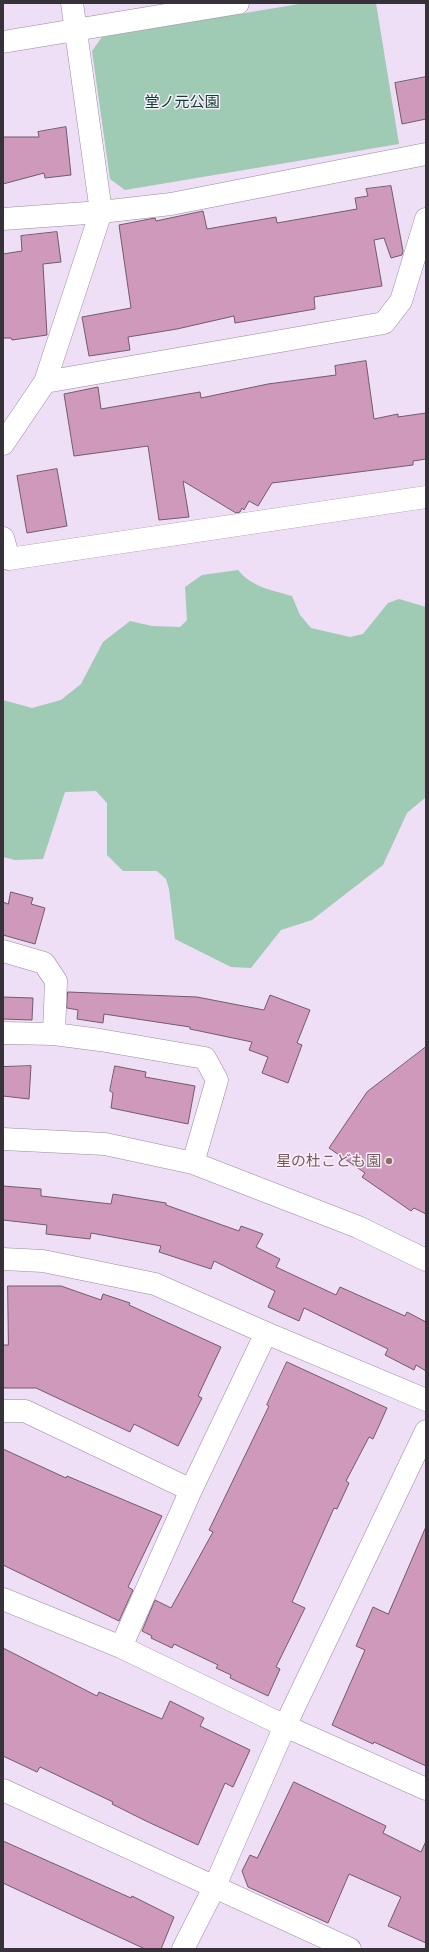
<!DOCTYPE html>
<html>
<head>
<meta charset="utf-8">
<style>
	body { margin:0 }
	#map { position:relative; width:429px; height:1952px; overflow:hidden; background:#eedef6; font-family:Mulish,sans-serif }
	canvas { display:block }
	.frame { position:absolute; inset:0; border:4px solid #37313a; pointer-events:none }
</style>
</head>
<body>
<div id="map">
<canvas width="429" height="1952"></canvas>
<div class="frame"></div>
</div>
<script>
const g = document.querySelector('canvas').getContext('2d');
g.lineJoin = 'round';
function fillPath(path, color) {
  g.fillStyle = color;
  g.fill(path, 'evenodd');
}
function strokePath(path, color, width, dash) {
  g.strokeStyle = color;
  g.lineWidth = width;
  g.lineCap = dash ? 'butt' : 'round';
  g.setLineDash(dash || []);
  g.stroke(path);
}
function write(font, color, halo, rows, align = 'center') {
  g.font = font + ' Mulish,"Noto Sans JP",sans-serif';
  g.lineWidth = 3;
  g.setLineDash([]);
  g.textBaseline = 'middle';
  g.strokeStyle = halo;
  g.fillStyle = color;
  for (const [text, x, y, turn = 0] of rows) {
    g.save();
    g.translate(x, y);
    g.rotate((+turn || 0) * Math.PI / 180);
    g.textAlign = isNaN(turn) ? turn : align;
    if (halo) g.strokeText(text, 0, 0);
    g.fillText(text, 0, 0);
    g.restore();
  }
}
fillPath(new Path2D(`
	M305,3h71l23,141 -274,46 -15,-11 -18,-128 10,-14z
	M238,570c14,17 33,20 54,26l8,19 11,13 39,9 13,-3 25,-31 11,-4 27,8v190l-19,16 -24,52 -71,55 -31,10 -30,38 -20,-1 -56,-28 -6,-50 -3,-10 -9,-8h-34l-16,-16v-52l-11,-12 -31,1 -22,67 -28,1 -12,-3v-157l29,8 29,-8 20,-16 22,-42 27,-21 22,5 28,1 7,-7 -2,-33 17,-12z`), '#9fcab3');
const building = new Path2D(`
	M426,77v42l-24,5 -7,-41z
	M66,127l5,48 -26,3 -1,-5 -41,11v-47h36l-1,-5z
	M391,186l12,65 -1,4 -11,3 -7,-20 -10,2 8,46 -68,11 1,12 -80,14 -1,-7 -57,13 -49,8 2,13 -41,6 -7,-39 49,-9 -12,-83 36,-7 1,3 47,-10 4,18 69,-12 1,6 80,-14 -2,-11 13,-2 -2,-7z
	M57,232l4,30 -18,2 4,71 -35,5 -1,-2h-8v-84l19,-3 -1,-15z
	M366,361l8,58 24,-5v3l28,-4v46l-13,2v4l-141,18 -14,23 -9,-5 -5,9 -2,-2 -2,4 -4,1 -53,-32 6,36 -30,3 -11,-74 -74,10 -10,-62 34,-7 3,22 99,-17 1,6 67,-14 68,-9 -1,-9z
	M57,469l10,57 -40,7 -10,-57z
	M11,892l22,6 -2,6 14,4 -10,36 -32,-9v-33l5,2z
	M68,992l129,5 67,13 6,-15 40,15 -13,33 5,2 -14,38 -26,-10 6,-16 -19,-7 3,-8 -62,-13v-2l-86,-13 -1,9 -26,-4 1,-9 -11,-2z
	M3,997l30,1 -1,22 -29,-1z
	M426,1047v167l-12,-6 -3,3 -49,-34 3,-4 -36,-25 38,-56z
	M31,1066l-2,33 -26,-3v-29z
	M115,1066l31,6 -1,5 50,9 -7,38 -77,-16 2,-15 -3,-2z
	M3,1186l38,3v7l70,8 2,-10 53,9v2l73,26 2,-5 22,8 -7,13 24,12 -4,8 60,28 4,-8 65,29 2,-4 19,10v49l-10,-6 -2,5 -29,-15 3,-6 -84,-41 -5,13 -31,-14 7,-16 -61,-30 -3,8 -52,-17 2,-6 -70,-13 -1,6 -44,-5 1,-9 -44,-5z
	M8,1286h53l40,14 2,-6 27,9 -1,2 92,42 -23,49 4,2 -24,48 -44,-22 -4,8 -94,-44h-33v-43h5z
	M287,1362l100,46 -14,31 -4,-2 -23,44 3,2 -12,26 -3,-1 -42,94 13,6 -29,59 4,2 -12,27 -38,-18 1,-3 -15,-7 2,-3 -44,-21 -2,4 -21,-10 1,-2 -10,-5 13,-31 16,8 42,-76 -4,-2 60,-124 -2,-1z
	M3,1449l63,29 1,-2 95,40 -34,71 5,3 -14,31 -116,-56z
	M426,1527v239l-52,-24 -1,2 -41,-19 33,-75 -9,-4 17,-39 15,7z
	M3,1648l94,48 2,-4 63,27 8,-18 34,17 -4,8 50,24 -17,37 -8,-4 -27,62 -52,-24 -34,-17 1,-2 -73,-35 -3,5 -34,-16z
	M294,1782l92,44 -3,7 38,19 5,-11v102l-38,-17 13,-29 -52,-23 -21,49 -80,-36 -6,-16 8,-16 7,3z
	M3,1841l128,57 1,-2 42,21 -13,32h-16l-142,-66z`);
fillPath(building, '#cf99bb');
strokePath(building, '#725b69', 1);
const minor = new Path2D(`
	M3,42l235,-39
	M3,219l98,-7 70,-8 255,-50
	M45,382l339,-59 17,-22 25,-82
	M3,444l42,-62 56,-170 -29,-209
	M3,538l6,21 417,-62
	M3,951l41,12 12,18 -2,53
	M3,1033l51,1 46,6 105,18 12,22 -24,83
	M3,1139l102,5 88,19 165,64 68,33
	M3,1259l40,2 112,23 111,49 160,67
	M3,1411h22l166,79
	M3,1599l118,48 164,79 141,63
	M121,1647l70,-157 75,-157
	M3,1790l347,159
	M183,1949l31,-61 71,-162 141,-295`);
strokePath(minor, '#998aa0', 23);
strokePath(minor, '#fff', 22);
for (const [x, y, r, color] of [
	[389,1161,4,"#8d6e63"]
]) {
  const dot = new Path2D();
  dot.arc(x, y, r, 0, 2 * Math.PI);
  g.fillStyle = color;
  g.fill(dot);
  strokePath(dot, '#f8eefd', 1.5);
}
write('15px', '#0f422d', '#f8eefd', [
	["堂ノ元公園",182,102]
]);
write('15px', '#785e54', '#f8eefd', [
	["星の杜こども園",381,1161]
], 'right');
</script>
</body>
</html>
